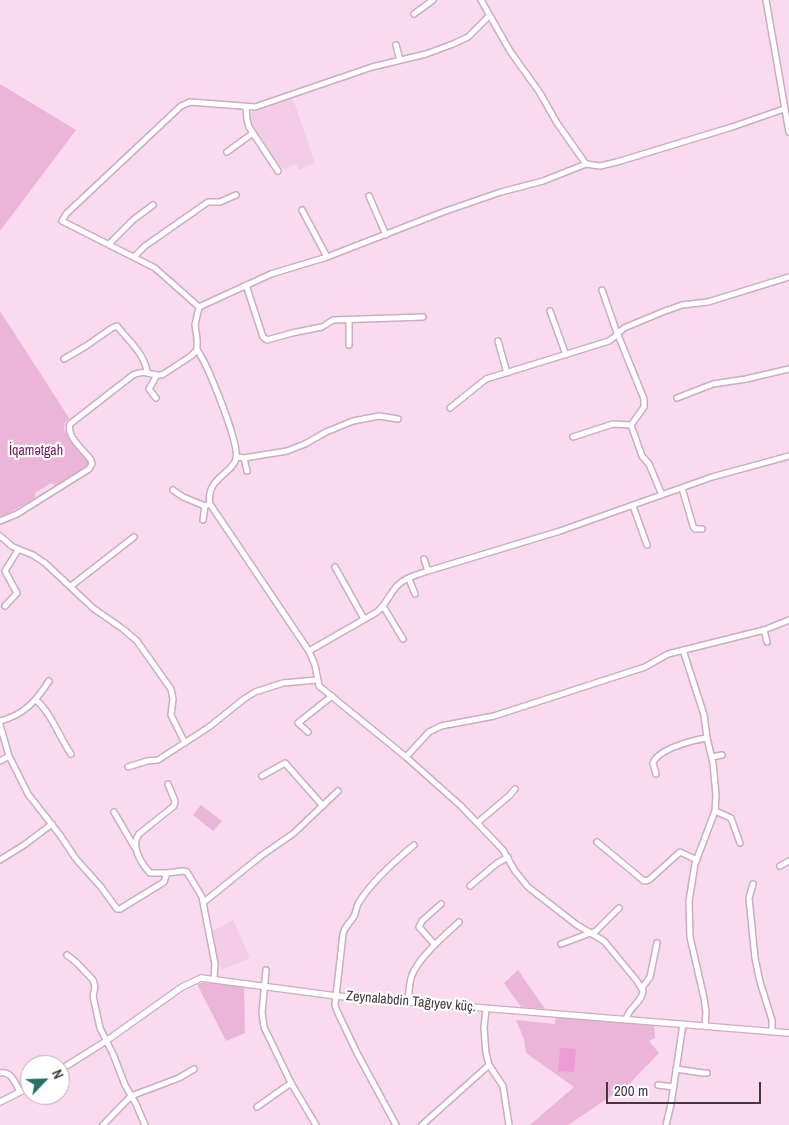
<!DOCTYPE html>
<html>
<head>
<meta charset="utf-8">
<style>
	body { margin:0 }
	#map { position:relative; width:789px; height:1125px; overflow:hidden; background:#fadaee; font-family:"Archivo Narrow",sans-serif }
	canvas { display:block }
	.north { position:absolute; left:20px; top:1055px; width:50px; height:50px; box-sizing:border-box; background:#fff; border:1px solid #b4afb3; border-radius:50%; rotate:66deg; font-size:14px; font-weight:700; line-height:20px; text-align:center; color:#443840 }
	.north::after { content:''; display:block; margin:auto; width:18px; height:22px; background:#26706b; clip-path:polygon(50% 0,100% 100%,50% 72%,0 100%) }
	.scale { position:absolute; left:606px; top:1082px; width:155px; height:22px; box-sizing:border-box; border:2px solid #443840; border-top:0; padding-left:6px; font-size:15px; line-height:18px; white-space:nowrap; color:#443840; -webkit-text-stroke:4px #fff; paint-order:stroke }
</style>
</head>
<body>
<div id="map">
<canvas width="789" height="1125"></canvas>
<div class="north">N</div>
<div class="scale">200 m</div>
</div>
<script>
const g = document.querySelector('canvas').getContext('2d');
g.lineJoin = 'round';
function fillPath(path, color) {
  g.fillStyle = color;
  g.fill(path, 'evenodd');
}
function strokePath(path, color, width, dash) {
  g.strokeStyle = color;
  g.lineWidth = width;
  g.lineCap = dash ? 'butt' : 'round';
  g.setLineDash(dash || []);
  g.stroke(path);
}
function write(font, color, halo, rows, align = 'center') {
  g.font = font + ' "Archivo Narrow",sans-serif';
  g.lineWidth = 4.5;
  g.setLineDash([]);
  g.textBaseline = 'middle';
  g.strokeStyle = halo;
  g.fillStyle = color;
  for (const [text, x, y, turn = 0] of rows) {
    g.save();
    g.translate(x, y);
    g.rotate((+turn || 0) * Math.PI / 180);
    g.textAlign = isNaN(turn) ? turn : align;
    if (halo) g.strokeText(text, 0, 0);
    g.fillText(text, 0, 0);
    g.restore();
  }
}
fillPath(new Path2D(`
	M292,96l23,67 -16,7 -3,-6 -12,6 -3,-4 -4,-1 -28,-44 3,-11z
	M233,920l17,38 -28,12 -6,-13 -5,-25z`), '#f3cde7');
fillPath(new Path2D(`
	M0,84l76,46 -76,101z
	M0,311l69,107 -4,4 -1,8 25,33 -1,2 -32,21 -5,-3 -16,10v5l-31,18h-4z
	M201,805l21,16 -9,10 -20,-16z
	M518,970l27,39 -24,-2 -17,-24z
	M207,982l37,5 1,46 -19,8 -29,-57z
	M556,1017l98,8 1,13 -6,3 10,12 -30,31 -61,41h-38l44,-38 -48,-34 -2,-14 -8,-19 39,4z`), '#eab5d8');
fillPath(new Path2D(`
	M560,1048l16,1 -2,23 -16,-1z`), '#ee9cd5');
const minor = new Path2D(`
	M481,0l29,51 30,42 17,30 29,41
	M766,0l23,132
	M414,14l19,-14
	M396,45l4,15
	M246,107l1,13 2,7 29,44
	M227,152l26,-19
	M369,196l17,39
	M302,210l25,47
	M109,244l24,-24 20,-15
	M135,256l10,-10 63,-44h12l16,-7
	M246,285l17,52 4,3 25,-7 30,-6 11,-7 90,-3
	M602,290l14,40 28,69v8l-13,18 11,31 7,8 13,31
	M199,307l-44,-39 -93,-47 4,-7 115,-108 9,-4 65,5 117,-40 54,-13 27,-10 15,-7 21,-21
	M199,307l72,-33 56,-17 116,-45 58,-20 42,-11 43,-17 14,2 17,-4 115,-35 52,-18
	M550,311l16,44
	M498,341l9,32
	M349,345v-25
	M197,350c10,13 43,94 39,109 -4,15 -31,20 -26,45l99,147 6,14 4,21 87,71 55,49 42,44 12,21 13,16 49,38 27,16 33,40 6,10c-1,12 -15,16 -17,29
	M64,359l22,-13 26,-18 5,-2c11,14 28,28 30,46
	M156,398l-7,-9 8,-14
	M677,398l36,-14 33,-5 43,-10
	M450,408l36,-29 123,-38 4,-3 11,-10 41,-17 17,-6 26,-3 81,-25
	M573,437l40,-13 18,1
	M237,457l7,1 43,-7 18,-7 21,-12 27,-11 26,-5 19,3
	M244,458l3,13
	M682,488l11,38 2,3h7
	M173,490l10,7 22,9 5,-2
	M633,506l14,39
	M203,520l2,-14
	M0,521l17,-7 72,-45 3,-5 -1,-4c-7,-10 -25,-23 -21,-36l63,-49c13,-6 17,1 29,0l29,-19 6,-6v-11l-2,-14 4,-18
	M0,536l13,11 20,8 12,8 48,45 30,21 14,12 34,48 2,10 -2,16 14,28
	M424,559l4,12
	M335,567l29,52
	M409,579l6,15
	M71,586l63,-49
	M5,606l12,-13 -12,-22 13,-21
	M383,606l20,33
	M764,630l3,12
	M683,650l21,65 3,23 6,25 3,32 -1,16 -20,53 -6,37 1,36 14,61 2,14 -1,14
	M309,651l68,-39c10,-8 13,-20 22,-28 7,-7 20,-10 29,-13l132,-40 152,-54 77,-21
	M36,700c16,14 23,37 35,54
	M0,721c24,-6 36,-20 49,-40
	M0,725l9,31 19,38 32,41 16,24 25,28 16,22h3l44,-27 3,-9 16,-2 4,1 15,25 13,67 -1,15
	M308,732l-10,-9 34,-27
	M406,757l23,-25 12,-6 53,-10 151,-49 23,-13 96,-24 25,-10
	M712,757l10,-2
	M0,761l9,-5
	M128,767l19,-6 11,-1 51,-33 35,-28 11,-7 28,-9 34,-3
	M656,774l-3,-11c5,-14 40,-23 54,-25
	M262,776l23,-13 38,43
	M715,811l16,7 9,25
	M114,812l21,36
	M477,823l32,-27 6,-7
	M597,842l47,39 5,-1 31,-28 17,8
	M0,860l24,-15 28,-21
	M780,866l9,-5
	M167,873h-17c-9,-10 -20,-27 -11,-39l35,-28 1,-5 -7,-17
	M753,884l-4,14 6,60 5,24 12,38v12
	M470,886l26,-22 12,-7
	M204,902l57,-46 33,-23 44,-42
	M561,944l35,-13 23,-23
	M435,945l-16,-18 3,-6 19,-17
	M67,955l10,8 16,17 2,7 -2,9 7,32 13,26 12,31 11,19 9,21
	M266,970l-4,43 2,14 27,56 25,42
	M642,988l8,-11 7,-34
	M408,1002c1,-9 1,-19 4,-27 7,-18 33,-40 47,-53
	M486,1009l-2,19 2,25 3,12 14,21 6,39
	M676,1069l27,4h4
	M0,1073c12,-2 15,10 20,19
	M658,1085l16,2
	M257,1107l34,-24
	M103,1125l28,-29 48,-18 15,-9
	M396,1125l-39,-72 -20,-42 -2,-6 8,-71c2,-8 6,-10 10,-16 3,-4 3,-10 5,-14 12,-21 38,-44 56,-59
	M422,1125l67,-60
	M666,1125l5,-21 12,-80`);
const tertiary = new Path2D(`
	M60,1070l46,-29 76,-54 19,-9 135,18 453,37
	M0,1102l30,-15`);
strokePath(minor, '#cbacc0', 8);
strokePath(tertiary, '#cbacc0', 8);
strokePath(minor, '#fff', 5);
strokePath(tertiary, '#fff', 5.5);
write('14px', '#751760', '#fff', [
	["İqamətgah",36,451]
]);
write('14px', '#443840', '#fff', [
	["Zeynalabdin Tağıyev küç.",411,1002,5]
]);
</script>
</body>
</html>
